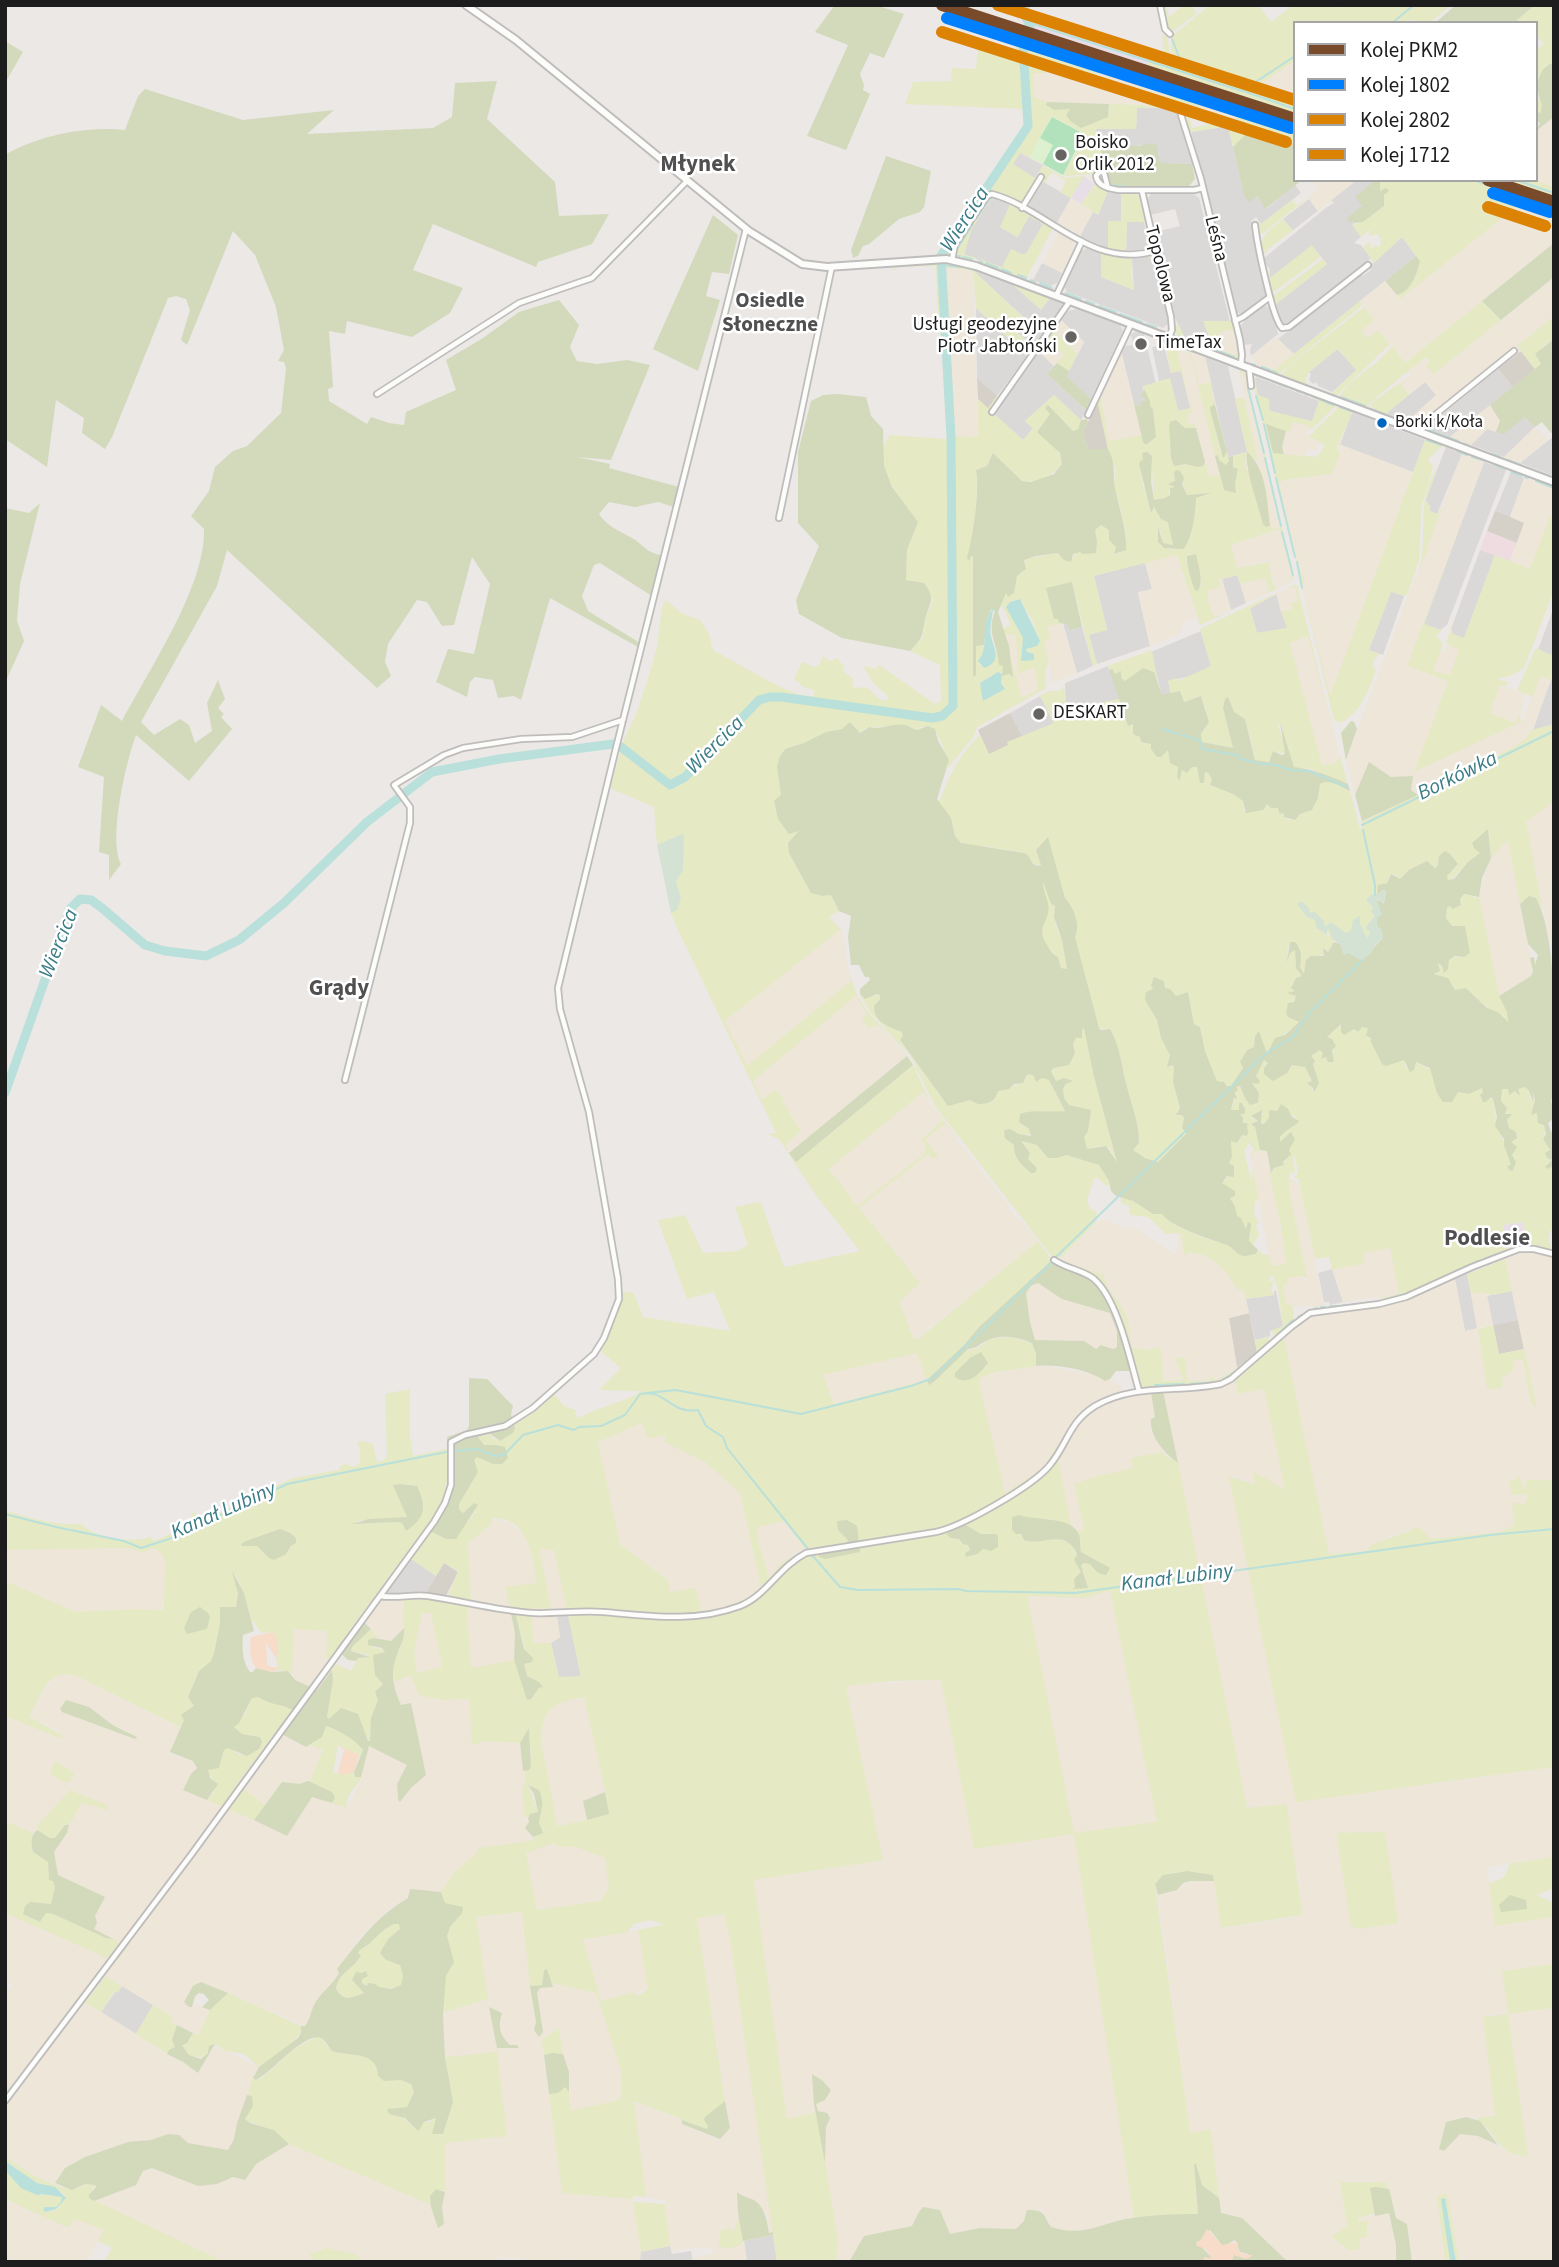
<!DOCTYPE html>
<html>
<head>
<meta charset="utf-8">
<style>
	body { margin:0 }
	#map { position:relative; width:1559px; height:2267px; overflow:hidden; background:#ece8e6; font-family:"Source Sans 3",sans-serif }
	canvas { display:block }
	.frame { position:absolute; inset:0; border:7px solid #1d1d1d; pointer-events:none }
	.legend { position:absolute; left:1293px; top:21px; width:245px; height:161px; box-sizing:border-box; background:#fff; border:2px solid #a5a5a5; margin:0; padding:9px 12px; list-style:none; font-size:21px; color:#1d1d1d }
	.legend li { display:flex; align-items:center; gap:14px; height:35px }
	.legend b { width:35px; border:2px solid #a5a5a5 }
</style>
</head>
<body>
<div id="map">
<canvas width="1559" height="2267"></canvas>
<div class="frame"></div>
<ul class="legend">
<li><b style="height:9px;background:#7a4b2a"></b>Kolej PKM2</li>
<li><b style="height:9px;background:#0080ff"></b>Kolej 1802</li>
<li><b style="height:9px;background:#dd8304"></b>Kolej 2802</li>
<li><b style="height:9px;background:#dd8304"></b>Kolej 1712</li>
</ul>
</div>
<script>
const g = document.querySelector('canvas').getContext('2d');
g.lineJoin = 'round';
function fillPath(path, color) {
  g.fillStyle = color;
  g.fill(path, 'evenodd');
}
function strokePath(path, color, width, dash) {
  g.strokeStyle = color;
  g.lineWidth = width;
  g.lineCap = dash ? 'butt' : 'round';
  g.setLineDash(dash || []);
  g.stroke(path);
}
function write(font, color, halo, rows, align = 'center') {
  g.font = font + ' "Source Sans 3",sans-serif';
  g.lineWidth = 5;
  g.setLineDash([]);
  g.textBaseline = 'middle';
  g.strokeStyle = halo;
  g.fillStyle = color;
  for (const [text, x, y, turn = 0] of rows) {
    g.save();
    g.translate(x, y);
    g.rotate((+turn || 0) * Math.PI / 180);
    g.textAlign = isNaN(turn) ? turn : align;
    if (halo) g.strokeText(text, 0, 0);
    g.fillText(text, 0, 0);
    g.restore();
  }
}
fillPath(new Path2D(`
	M1175,107l17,57 -30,-1 -3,-1 -6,-18 -19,2 -35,-2 -3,-15h40l1,-21z
	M1228,126l16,69 12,1 10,13 29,-24 6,8 -40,31 -5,-7 -5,4 17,70 -4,7 -21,17 -7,-3 -45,-180z
	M1357,180h18l-19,17 6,9 -9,19 8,12 -7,6 7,2 10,13 -26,23 -60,45 -4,-1 -5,-21 51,-40 -15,-18 -42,32v-9l-3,-3 -3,-8 63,-51 7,-4 -3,-3z
	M1042,181l29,17 -14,25 -27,-15 -1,-6z
	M1108,191l13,3v27l-13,28 -28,-13 13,-24 5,3z
	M1151,194h43l5,4 31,124 -16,26 -30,-12 -8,-16 -21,-88 25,-6 -5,-17 -25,6 -3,-15z
	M996,197l15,9 -11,21 17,10 12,-21 14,8 -17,30 -24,14 -38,-13 7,-26 20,-30z
	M1309,199l9,12 -26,20 -9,-12z
	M1127,222h17l5,21 -4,7h-19z
	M1402,237l14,19 -122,98 -16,-15 81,-64h5l7,-5 -2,-3z
	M1087,248l14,6v23l33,13 -2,-33h17l5,5 15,61 -6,5 -96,-36 -3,-6 17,-35z
	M1042,263l20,10 -5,10 -7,3 -17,-6z
	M973,271l39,13 29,26 9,-12 15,6 -14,23 -17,20 -17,-15 10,-12z
	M1263,305l9,3 6,26 -27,22 -1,-6 2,-6 -8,1 -4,-17 6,-10z
	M976,308l51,48 -30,40 -20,-18z
	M1077,309l43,16 3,6 -32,68 -25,-22 18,-35 -23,-22 7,-9z
	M1137,331l7,3 12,50 -13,2 -1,11 4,3 -4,2 -2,4 -6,-2 -13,-54 3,-4 9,-1 -2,-11z
	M1164,346l7,27 10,-3 10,38 -13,3 -8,-32 -11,2 -7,-34z
	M1337,349l20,21 -25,22 -14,-6 -2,-4 -3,2 -4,-4 2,-6 -2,-2z
	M1037,350l17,16 -7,8 39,36 -5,10 -27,-25 -29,26 8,7 -10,12 -29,-26z
	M1205,357l23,9 19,86 -19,5z
	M1498,369l15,18 -63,50 -24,-9z
	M1256,377l63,24 -7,21 -42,-11 -12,-16 -4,-14z
	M1425,382l12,14 -30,25 -21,-8z
	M1352,412l73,28 -12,32 -73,-27z
	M1526,417l9,10 -31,30 -33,-12 16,-16z
	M1554,436v40l-34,-13z
	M1446,447l16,7 -25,60 -7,-3 -5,-10z
	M1484,462l22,8 -59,155 -7,5 -16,-6z
	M1511,472l13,6 -14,39 -15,-6z
	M1480,550l15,5 -31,83 -11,-3 -2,-6z
	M1145,562l7,27 -14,4 12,53 -53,18 -8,-29 18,-6 -13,-53z
	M1238,575l8,28 -15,7 -9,-31z
	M1391,591l13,5 -21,59 -14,-5z
	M1277,594l10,34 -30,5 -7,-25z
	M1554,607v49l-16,-6z
	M1063,623l4,1 4,6 11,-3 11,39 -16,7z
	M1201,631l10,35 -20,10 -23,5 3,13 -9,2 -11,-44z
	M1108,666l11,33 -31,7 1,4 -23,-5 -1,-22z
	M1554,674v50l-21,6 16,-45z
	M1040,696l14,27 -31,15 -13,-25z
	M1332,1269l11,33 -13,3 -1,-3h-5l-6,-29z
	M1467,1274l11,55 -13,2 -10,-52z
	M1274,1291h2l7,36 -13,4v5l-15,4 -9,-41 28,-4z
	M1512,1291l6,29 -25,5 -6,-29z
	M406,1555l30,21 -14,23 -40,2 -4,-8z
	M556,1609h11l14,68h-22l-8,-34 9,-6z
	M122,1986l31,19 -17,29 -35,-22 15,-21 2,1z
	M773,2235l4,27h-30l-3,-21z
	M670,2246l2,8 19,-3 2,11h-53l-1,-10z`), '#dbd8d8');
fillPath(new Path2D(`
	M1487,531l30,12 -7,18 -30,-11z`), '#eedce0');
fillPath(new Path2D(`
	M1026,16l117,40 31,-2 121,48v30l-271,-87z
	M1083,176l12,8 -14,20 -10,-6z
	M1455,180h81l18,8v24z
	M1523,1222l3,15 -20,4 -3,-16z`), '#e8dee7');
fillPath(new Path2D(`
	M1521,351l14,18 -22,18 -15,-18z
	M977,378l20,18 -9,13 -10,-10z
	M1098,402l10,47h-20l-5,-17z
	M1495,511l30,11 -8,21 -30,-12z
	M1010,713l13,25 -34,17 -11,-25z
	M1249,1313l8,39 -20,16 -8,-50z
	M1518,1320l6,29 -25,5 -6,-29z
	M444,1563l14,9 -12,24 -1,8 -23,-5z`), '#d5d0c8');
fillPath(new Path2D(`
	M1295,61v39l-5,1 -37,-13z
	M1032,73l93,3 42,15 4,5 3,10 -127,-4 -13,-4z
	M1200,101l38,10 -2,14 -40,-7z
	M1554,117v70l-20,-7h2v-49z
	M1317,180h34l2,3 -35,28 -10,-13 10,-8 -5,-7z
	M1071,198l22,14 -13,24 -23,-13z
	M1525,201l29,9v33l-149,120 -26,-33 -11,8 -7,-7 13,-11 -14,-19 25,-20 15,18z
	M1059,232l14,8 1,8 -12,25 -20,-10z
	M948,265l25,6 5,166 -25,-1v-41l-8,-95v-23z
	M1554,277v39l-134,109 -13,-4 29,-26 -11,-13 -16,13 -10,-12 11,-8 -2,-3 18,-15 9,17z
	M1061,320l23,22 -6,12 -25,-23z
	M1233,330l5,22 -5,3 -12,-4 -3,-19z
	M1276,337l18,17 -21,16 -17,-6 -5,-7z
	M1047,338l17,17 -10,11 -17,-16z
	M1175,345l16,10v-4l14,6 6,25 -12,4 21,89 -11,2 -14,-52 -6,1 -2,-12 5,-1z
	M1120,350l22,85 -33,6 -9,-47z
	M1239,370l6,7 35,150 -8,2z
	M1490,405l10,16 -4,11 -9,-3 -16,16 -21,-8z
	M1292,422l17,4 -2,9 13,7 -4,9 -8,-2 -3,7 -21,-2v-5l-2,-2 4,-16 4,1z
	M1535,427l13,13 -28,23 -16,-6z
	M1339,444l74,28 -83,224 -27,-106 1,-13 -5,-9 -20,-83 4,-5 49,-6 7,-21z
	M1462,454l22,8 -77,204 41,15 -34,91 109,-51 17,-45 11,4 -19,50 -6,8 -12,9 -96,46 -7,-3 1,-14 -18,2 -20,-13 -19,30 -9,-35z
	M1524,478l30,11v17l-24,63 -20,-8 14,-38 -14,-6z
	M1281,529l11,49 -4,5 -12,6 -8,-29 -31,8 -6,-23z
	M1177,555l19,62 -11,5 -6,12 -29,12 -12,-54 14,-3 -7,-27z
	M1265,578l4,14 -23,11 -6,-19z
	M1222,579l9,31 -17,7 -6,-14 -1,-12 11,-11z
	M1295,586l4,15 -6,7 -12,4 -5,-19z
	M1062,623l15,50 -22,9h-3l-8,-41 3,-4v-11z
	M1005,635h11l2,39 16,-7 4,23 -16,9z
	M1309,636l31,121 -12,8 -6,1 -32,-123z
	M1446,645l14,4 -10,27 -17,-5 5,-19 6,1z
	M1500,684l26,10 -9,29 -27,-10z
	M1554,801v160l-28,-139z
	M1508,840l25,131 -2,5 -7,5 -25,15 -20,-100 9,-31 5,-10z
	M841,929l3,7 3,28 4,17 -104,85 -22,-45z
	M856,996l12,18 -6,5 7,9 8,-4 30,32 -118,97 -4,-8 16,-14 -19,-32 1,-1 -8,-8 -13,10 -9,-19z
	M922,1092l20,28 -19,16 1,18 -67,52 -28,-37z
	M945,1124l64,82 -2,5 3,-2 9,12 2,-1 17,21 -123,99 -16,-38 21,-19 -61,-75 69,-54 9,2 -12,-17z
	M1260,1150l7,1 2,7 17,106 -14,2 -3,-8 -18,-99 3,-7z
	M1292,1180l4,1 5,9 23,116 -11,2 -1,-2 -12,2v-3l-10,2 -4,-3 -3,-19 3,-7 16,-2 1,6 4,-1 -18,-89z
	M1101,1220h6l19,9 4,-3 7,3 38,25 4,-9 -2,-12h4l4,22 10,-3 12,5 13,9 18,24 5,-2 6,25 -20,5 8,50 -26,13h-24l-2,-23 -9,1 7,21 -19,1 -2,-1v-27l-6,-6 -9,3 -19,-3v-19l-4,-17 -16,-21 -4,-15 -46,-15z
	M1390,1247l9,48 -19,4 -3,-2 -34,5 -10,-32 31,-7 -1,-10z
	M1529,1251l23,5 2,6v229l-10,-12 -18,1 -2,10 -5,-12 -3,3 12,16 -14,17v11l-14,7 -69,7 -11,-11h-6l-4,3 -22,6 -20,14 -39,3 -45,-216 18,-17 11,-5 88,-14 54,-23 10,52 12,-3 -6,-34 10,-2 6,3 6,30 -15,3 10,59 14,-9 11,-15 4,-4 6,1 8,43 5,3 -31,-147z
	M1037,1283l38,19 35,11 7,18v16l-4,2 -12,-4 -6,4 -11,-8 -49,-1 -5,-18 -4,-30z
	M917,1352l10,28 -93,24 -11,-29z
	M1039,1365l54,9 12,6 5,-1 12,8 -4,14 33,-8 4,24 -4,2 -1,10 14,21v2l-33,6 3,10 -37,8 -23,8 10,45 -7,2 -6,-5 -15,-77 -14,20 -37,24 -26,-111 1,-4 13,-5h6z
	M1235,1381l3,13 26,-5 21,102 -32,-19 3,12 -26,-8 197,309 127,-18v90l-67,10 9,59 58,-9v47l-52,7 6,43 46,-6v254h-95l-12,-68 -8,29 6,39h-33l-5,-38 -11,-6 -10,-36 -28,-1 -18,1 7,45 -16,10 6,6 12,7 11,-12 7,-2v-15l-8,1 -1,-4 31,-5 7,32v17h-108l-46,-44 -21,-5 -10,-84 -18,4 -3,-2 -32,-236 9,-1 24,-13h23l7,47 61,-8 21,-5 -5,-43 -51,-64 -84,-417 50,-2zM1384,1832l-33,95 -15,-93zM1505,2013l3,1 20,142 -22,-6 -28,-14 -18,-2 -16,17 -4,-8 6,-21 20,-5h29l-12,-100z
	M642,1423l63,39 35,31 21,95 -9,9 -23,9 -28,6 -31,-20 -2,-12 -48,-36 -22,-102z
	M492,1518l18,5 18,14 9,46 -32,5 10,45 -1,27 -43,9 -4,-61 4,-8 -3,-57 24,-19z
	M784,1521l21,28 -10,4 -26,25 -12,-42 1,-10z
	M129,1548l8,3 16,-3 9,6 3,7v49l-32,-1 -57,3 -71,-31v-31z
	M539,1549h15l13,60 -11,1 4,27 -9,6 -18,1 -1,-36 17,1z
	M1110,1590l48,232 -84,12 60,384 -37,11 -28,2 -18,-4 -8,-15 -4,-2h-11l-4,11 -8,8 -36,-1 -30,7 -10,-25 -10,-3 -11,5 -7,14 -48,10 -15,26 -6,-3 -6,1 1,-20 -13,-77 1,-36 3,-6 -7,-10h-4l-2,-8 6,-2 7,-15 -16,-11 4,37 -30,7 -33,-239 129,-20 -37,-175 95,-5 33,169 67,-175 -15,-78h63z
	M378,1593l4,8 22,-1v28l-13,13 -13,-3 -12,-16 -6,-4z
	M422,1613h9l11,54 -25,6 -3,-22z
	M294,1629l33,2 -1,27 10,6 -19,26 -22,-10 -3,-7z
	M63,1673l13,3 105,51 -11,26 23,8 4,7 -14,22 48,18 56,28 25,-40 35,12 12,-24 10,-38 38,19 -10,19 1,15 2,3 11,-14 15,-13 -15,-71 -10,1 -9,-18 2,-5 18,-7 8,20 23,5 26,-1 4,46 19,-4h24l4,2 3,28h2v13l-3,4 2,29 5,5 -1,10 5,8 -56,13 -22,19 -14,20 -23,-2 -27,18 -29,27 -12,16 -12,18 1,4 -4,7 -18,21 -12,25 -104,-44 -9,25 5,-3 13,6 -11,26 -28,-15 2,-4 -67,-41 -20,27 57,35 13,11 27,13 15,11 18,-27 43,21 -4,6 -18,50 -3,16 -6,11 -40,-7 -9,-8 -11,-1 -17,6 -23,2 -43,15 -14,7 -16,19 -19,-6 -31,-20v-50l3,-3 -3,-2v-109l7,-9 -7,-4v-67l111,49 11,-14 -33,-19 1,-13 9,-19 -42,-18 -4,-4 -4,-14v-9l13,-19 2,-8 13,-23 24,8 2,-4 -38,-16 -37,43 -28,-12v-105l54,22 -1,-7 -29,-15 25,-40zM66,1701l23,6 25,19 21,9 -73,-23v-9z
	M585,1697l20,95 -21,9 3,19 -31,6 -15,-85 1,-9 5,-19 7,-9z
	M276,1731l29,16 5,-2 14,5 -14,32 -10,2 -18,-2 -17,23 -29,-20z
	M556,1843l2,4h18l29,11 4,31 -9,13 -63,8 -12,-58z
	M523,1912l13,110h4l-3,-29 3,-5 12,-1v-4l44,10 25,77 1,29 -51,13 -2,-40 -6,-18 -4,-26 -18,12 21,153 71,6 8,53 -1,10h-66v-3l-14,1 -1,2h-32l-1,-3 -24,-1 -9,4h-127l-11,-8 -28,-6 -17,6v3l11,5h-96l-131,-61 42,-16 7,-14 9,-3 46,18 35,-9 7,2 25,-21 24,-14 142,61 12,9 -1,-7 3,-15v-49l62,-7 -10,-83 -52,4 -2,-42 2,-3 43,-13 -12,-82zM490,2007l12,6 -2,19 6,10 13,6 -2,1 -20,-1z
	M724,1914l6,25 43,293 -4,1 -2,-18 -11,-14 -18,-8 1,29 -6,10 -10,-3 -4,10 22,5 3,-3 3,21h-54l-1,-4 17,-3 7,-5 -12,-3 -33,4 -6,-51 -19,-3 -12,-96 48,19v4l32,14 16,-10 -33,-210z
	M638,1930l10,59 -47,12 -18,-62z
	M5,2199l62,29 5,-8 9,1 23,9 -16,32h-83z`), '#ede6d9');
fillPath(new Path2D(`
	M1162,5h4l3,12 15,-12h6l7,8 -26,20 -3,-2z
	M1210,5h48l13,17 22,-17h46l2,3 8,-3h57l2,2 2,-2h41l-22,18 -21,-3 -4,3h-109v38l-41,27 36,13 5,-1v13l-149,-47 3,-9 16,4 -3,-27 5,3 5,26 4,1 -5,-16v-11z
	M1535,5h19v59l-9,2 -8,31 5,4v10l-3,2 -3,-4v-58l8,-8 -8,-7v-13h-17l-2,-3z
	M1017,35l35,8 243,78v23c-30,-11 -38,-21 -62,3l-5,-21 -36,6v3l-10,-22 -4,2 -3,-8 -38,1 -1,21h-40l8,34 17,24h15l1,1 -28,-2 -5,-16 -8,-1 4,-9 -4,-6 -5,12 5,5 -3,3 -30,2 22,-42 -33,-18 -12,22 -1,24 -19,-9 17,25 -15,25 -3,1 -29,-15 -37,55 -4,11 -14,1 88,-128 3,-16 -4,-3 -117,-5 8,-22 38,-1 1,-13 24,1 2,-20 37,7zM1033,73c30,1 134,-7 140,33l-64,-2 -1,13 -17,5 -9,6 -12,-7 -4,-6 4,-6 -16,1 -8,-5 1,-3 -13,-5zM1200,101l38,10 -2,13 -21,-1 -23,5 -3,-13 7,3z
	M1043,165l22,13 19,-2 -13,22 -11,-6 6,-11 -14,-9 -7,11 -3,-1 -13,20 1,7 -4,-2v-1l18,-31 -6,-2z
	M1380,180h100l74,24v6l-30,-9 -124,98 -3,-4c14,-4 21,-20 23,-34l-18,-24 -28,26 -11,-16 5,-4 4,1 -3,3 3,2 2,-4 6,2 1,-7 -3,-6 -10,2 3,-7 -10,8 -9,-12 11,-3 21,-16 -5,-18z
	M1503,180h31l20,7v9z
	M1095,184l8,5 15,3 -10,-1 -10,24 -17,-11z
	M1119,192l15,1 5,3 12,48 -2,6 -14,1 10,-1 4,-7 -5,-21h-17l-1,28 -23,-1 -19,-10 24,10v-28h13v-27z
	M993,196l7,3 -4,-2 -6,2 -18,30 -8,25 13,4c-7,5 -18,3 -22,-4l2,-10 31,-46z
	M1308,198l-45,35h-4l-2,-7 2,-4 2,2 31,-24 4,5z
	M1328,203l-61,47 -4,5c-5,-20 6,-24 20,-36l10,11z
	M1010,204l43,24 -27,51 -46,-17v-3l22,8 9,-18 11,5h4l17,-30 -14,-8 -11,21 -18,-10z
	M1312,245l8,11 -2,3 -46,34 -4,-19 1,-5 1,9z
	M1101,253l13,4h37l4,4 4,14 -5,-13 -5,-5h-17l-1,17 3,16 -33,-13z
	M1323,259l4,5 -51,40 5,20 4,2 64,-50 -2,3 -57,46 -9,1 -1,-2 -8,-27z
	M949,262l54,15v3l-28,-8 52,49 -10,11 17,15 -7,9 -51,-48 -3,-37 -27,-4v46l4,37 4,86 24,1v-38l10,9 9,-12 2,2 -8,13 32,29 10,-11 -8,-8 29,-26 27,25 -3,9 -5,2 -24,-25 1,8 -13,18c11,9 24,17 25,32 -9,11 -25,19 -40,17l-29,-28 -6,13 -11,4c3,16 -2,70 -8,85l5,2v117l3,1v-29l8,-1v8l-5,5v6l5,4 12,-10v-7l3,4v10h4l1,6 -14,5 -9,7 2,18 22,-12 -4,-7 1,-6 7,-2 2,3 1,-15 10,36 16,-8 -4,-23 -16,7 -2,-36 -1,-3 -11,-1 -1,-5 8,-4 -8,-18h-4l8,-15 7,1 3,-17 9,-7 -1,-10 33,-6 11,9 8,-10 19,1 1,-12 -2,-11 6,-5 8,5v10l6,5 1,9 5,-1 6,-17 -13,-53 2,-14 -8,-20 -11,-49 3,-6 9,47 33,-6 4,10 10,-8 -3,-28 -4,-3 -6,-20 27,-8 8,33 12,-3 -9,-37 -10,2 -7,-34 20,10 18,5v1l-11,-3 8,33 12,-3 3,24 -4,4 12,47 5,-5 2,8 -3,5 -7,-5 -1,-5 -3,1 -24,-101 -3,-4 -12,-5 16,67 -5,1 2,11 6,-1 1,4h-11l-7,-7 -9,10 2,27 3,8 15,-2 9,3 7,-5 4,15 11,-2 4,15 12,2 -1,-8 3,-15 -5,-2v-11l14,-4 -12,-53 9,-2 14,64 -11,-8 -1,15 5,7 15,52 4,-1 -3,-24 5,27 8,-2 -35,-150 -9,-11 10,8 48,204 -5,5 -29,14 9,-5 -4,-14 -25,6 -3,-9 -19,5 2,7 -12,4v12l6,14 11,-3 -25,11 -23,-70 -83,21 13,54 -18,5 8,29 -4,2 -21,-84 -14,37 4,4 -15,3 3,11 -6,5 5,19 -4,12 1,15 -69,39 -3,9 -26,32c1,-10 -9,-34 -16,-41h-12l-3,3 -11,-5 -41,3 -5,5 -9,-10 -9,6 -16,3 -22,11 -19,6 -6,9 -2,9 4,28 -7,9 4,14 11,16 10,-4 -10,23 22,40 10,3 10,-1 8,16 -10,6 12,12 -116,92 22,45 104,-85 -3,-12 9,26 10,16 36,40 -26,-27 -8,5 -7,-10 5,-5 -11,-18 -103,85 9,19 13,-10 9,8 -2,2 19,31 -16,14 4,8 28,-8 96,-80 18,39 28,36 -14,-16 -20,15 13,17 -5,3 -5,-5 -69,54 61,75 -21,19 15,37h4l120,-98 14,19 -73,67 -14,17 -38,36 2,4 5,-1 31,-32 13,-3 12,-9 20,-2 22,6 4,11v12l-43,7 -13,5 -1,4 26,111 37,-24 14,-21 15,78c-18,-10 -40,-8 -60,-4l1,8 20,12 19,-5 19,6c8,10 10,28 17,41l-6,-18 2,-3 7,1 3,5 9,6 -11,-15 -10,-8 -4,-21 7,-2 -10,-45 23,-8 36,-8 -2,-10 33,-6 2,4 12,7 69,345 39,-4 17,111 -82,13 -8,-53c-21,-3 -42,-9 -58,9l35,247 3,2 18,-4 8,69 -17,-13 -6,-20h-2l4,49 -64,4 -60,-384 -100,15 -33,-169 -49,1 -46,5 37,174 -129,20 33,239 30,-7 21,128 -2,22h-59l-47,-323 -6,-25 -27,4 28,183c-9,10 -13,7 -19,22l2,3 -1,3 -73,-28 12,96 -13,-1v3l-71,-6 -13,-99 16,-7 4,5 2,19 51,-12 -1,-29 -25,-77 -44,-10 -8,-13 -2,15 -12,1 -8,-74 -46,5 12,82 -43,13 -2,-9 3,-27 5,-9 -4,-31 3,-9 5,-5 -1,-17 -9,-2 -4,-11 14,-20 21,-19 3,-5 51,-7 3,-1v-3l10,-5 -4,-5c1,-17 11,-34 -11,-42l10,27 -8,2 -2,4 -4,-1 -2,-29 3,-4v-13l4,-1 2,-14 -2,-28 -7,15 -36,-2 -14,4 -3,-46 -26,1 -24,-5 -8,-20 -17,7v-18l11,-30 -2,-11 1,-23 18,-1 23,4 13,-32 -14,-8 -8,13 -31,-21 -76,104 -3,-1 1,-27 -33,-2 -2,44 -14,-3 -2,-12 2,-3 -6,-23 -10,1 -10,-13 -8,-27 -10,-21 4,22 -2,13 -16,1v16l-6,29 -3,8 -12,10 -11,26 6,9 -13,21 -105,-51c-30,-8 -33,19 -47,40l34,20 -4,2 -54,-22v-135l71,31 57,-3 31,1 1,-48 -3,-8 -9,-6 -11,4 -13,-4 -124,2v-40c25,8 51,16 77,14 13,15 50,19 68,13l4,4 36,-16 2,-12h3l6,6h4l88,-41 46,-8 1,-4 6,-2c6,3 9,4 14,-1v-12l-3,-9 6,-1 10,3 4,18 6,-1 4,-5 -2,-62 25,-5v48l3,19 34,-7c2,28 1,50 -17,73l37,1 8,-11 -1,-9 -11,10 -4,-4c-1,-20 20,-20 15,-49l3,-3 4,1 3,-13 -6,-8 11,-4 5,6 6,2 15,-13 -1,-4 23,-14 17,-16 10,12 12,4 -1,4 3,4c21,-11 44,-15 64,-27l-43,-1 22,-22 -22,-18c12,-17 19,-37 23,-58l12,1 9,24 87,14 -16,-39 -27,7 -29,-79 27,-5 18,38 35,-2 10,-6 -13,-38 26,-5 23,65 76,-16 -45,-57 -36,-55 -12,-5 9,-1 -100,-207 -5,-13 6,-3 4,-12 -5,-16 7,-12v-36l-26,11 -3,-38 -44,-19 15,-51 10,-20 13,-38 9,-33 5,-39 4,-7 15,13 19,7 10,15 1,10 3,6c22,10 80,49 100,45v-6l-9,-2 -11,-9 8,-17 12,5 6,-3 3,-8 7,5 7,-3 6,7v6l10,8 -1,5 2,4c18,-2 14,2 26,12h7l1,-4 -14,-12 -11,-18 13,3 3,-4 56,39 6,-3 -1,-36 -30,-14 13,-14 2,-17 8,-20 -9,-17 -18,-3 1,-30 11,-28c-16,-22 -50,-58 -28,-87l57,4 -1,-62 -9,-74 -1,-37 -38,1 -6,4 4,-8zM1151,454l3,46 14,-3 2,-8 5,-2 -5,-1 5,-6 -1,-7 5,-2 8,24 23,-1 -14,4v9l-7,35 -16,8 -12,-4 -3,-4 2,-14 3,15 10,2 -4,-23 -15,-15 -3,6c-3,-17 -14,-36 -10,-53l2,1zM1280,529l12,49 -4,5 -12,6 -3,-5 -6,-29v7l-30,6 -6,-23zM1195,555l5,18 1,13 -6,4 -9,-29 1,-5zM1020,599l12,21 8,21 -3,5 -11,3 1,3 5,1 -11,8 2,-23 -17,-32 5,-5zM923,1092l19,28 -20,19 3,9 -1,6 -67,52 -28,-37zM917,1353l9,27 -92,24 -11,-29zM979,1355l6,3 2,7 -21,15h-7l7,-19zM642,1423l6,15 17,-2 1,7 39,19 35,31 21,94c-17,17 -37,20 -60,25l-5,-24 -26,4 -2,-12 -48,-36 -22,-102zM401,1484l13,1c16,18 11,32 -8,46l-4,-8 -4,-1 -38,2 -4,-3 51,-4 -8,-20zM492,1518c39,1 39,36 45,65l-32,4 6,27 5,1 13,48 -5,1 3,12 15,11 -3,1 -8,11 -6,-6 -11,-33 -43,8 -4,-60 4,-8 -3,-57 24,-19zM784,1521l21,28 -23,14 -13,15 -12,-42 1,-9zM280,1529l13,15 -7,10h-22l-7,-8 -16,-2zM947,1533h2l47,1 -10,15 -21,4 5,-3 -2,-5zM539,1549l15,1 27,126 -22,1 -8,-34h-18l-1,-35 19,1zM1110,1590l47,232 -83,11 -47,-237 58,2zM422,1613h9l11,54 -25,6 -3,-22zM584,1697l22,98 -19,25 -30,6 -16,-85c2,-34 12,-38 43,-44zM555,1843l3,4h18l29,11 4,31 -9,12 -63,9 -11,-57zM652,1920l11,5 -25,5 10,59 -10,7 -3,-4 -34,9 -18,-62 45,-7 5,-8z
	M1009,279l42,17 -10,14 -29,-26 -5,-2z
	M1360,301l2,4 -2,2 -81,67 -18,-6v-3l13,5z
	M1482,301l19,19 -67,54 -8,-9 4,-4 -4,-4c-10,8 -57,45 -60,51l-26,-9 -1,-2c13,-21 39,-31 53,-51l13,17z
	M1364,307l10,13 -13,11 7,7 10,-8 12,14 -53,51 -4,1 -1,-3 24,-23 -18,-21 -29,23 -4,7 2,6 -25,-10 6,-8z
	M1554,316v23l-12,8 -6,9 5,8 -6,5 -18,-23z
	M1203,321h29l3,16 -2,-7 -15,2 3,19 13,4 4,-3 -3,-11h2l2,11 -2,6h-5l-52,-19 -4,-5 -1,-7 4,-2 5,11 29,11z
	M1053,331l25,23 -9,17 -12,-8 7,-8 -17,-17z
	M1251,375l4,4 3,16 11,4 1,12 42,10 7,-20 -8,-4 1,-2 25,10 -25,24h-4l1,-3 -16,-4 -3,10 -23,-7 7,28 41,4 5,-3 5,-9 -16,-9 31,-30 13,5 -16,37 3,6 -8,20 -49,6 -4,4 20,84 5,9 -1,13 27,106 95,-256 1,-2 17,7 -15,14 5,7 -12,43 -2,51 -12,35 -3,1 -13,-4 -22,58 10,4 -5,6 -1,7 3,3c-7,20 -15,42 -35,53l-7,-3 -7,-29z
	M1399,383l10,12 -22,18 10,6 -28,-10 4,-7z
	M1438,465l-12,36 4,4v6l7,3 5,-7 -23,64c10,-36 -4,-70 19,-106z
	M1469,502l-45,122 16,6 5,-2 -9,7 7,9 -10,27 17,4 9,-25 -13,-7 9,-27 -4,13 2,5 11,4 31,-83 35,14 20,-53 4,2v71l-6,17 -24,62 -14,8 -14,3 12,3 -2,4 -6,-1 -10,28 26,10 5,-13 -1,8 3,3 -109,51 34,-91 -41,-15z
	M1293,585h4l40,160 -29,-109 -18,7 32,123 12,-3 6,-6 8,27 -37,-15 -17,-2 -13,-42 -3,-1 7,25v5l-12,-3 -4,11 -13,-2 -11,-41 -11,-7 -9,-13 -2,9 10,40 -31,-6 -1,-8 5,-6v-20l-5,-12 -18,6 -3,-11 -9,3 -3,-13 9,-3 1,3 33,-15 -11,-37 80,-38 -30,18 7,24 30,-5 -6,-16 12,-4 -2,-5 7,-2 -3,-15 -11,4z
	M1536,648l18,8 -3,24 -11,-4 -7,21 -16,-7z
	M1152,650l6,32 -6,-12 -5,1 -4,-3 -18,13 -4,-3v-5l-6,1 -8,-8 -11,4z
	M1068,681l-4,4 2,20 36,7 2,-10 15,-3 4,19 11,8 -1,7 7,4 1,5 10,2v5l8,8 9,-7 1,10 9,7 -1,10 3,2 2,-9 7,1 3,-4h6l2,16h4l1,-11 3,1 4,6 -2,6 23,9 10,7 1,10h14l10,-7 3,4h7l10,12h7l5,-6 12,-4 6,-12 2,-14 8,-3 22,10 10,38 3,-2 -4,-13 2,7h3l150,-74 12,-9 6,-8 22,-6v77l-28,21 17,88 -5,-9 -15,-1 -3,4 -12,-64 -17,18 -2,-27 -9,22 -12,9 -18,19 -2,-1 -1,-5 11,-9 -8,-12 -11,2 -1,9 -3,3 -8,-7 -18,9 -9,9 -6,-5 -5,2 -2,7 -6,2 -4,5v5h-7l-4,4 7,10 -2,3 4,4 -9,11 4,5 -3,6 -7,-14v-8l-10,16 -5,1 -14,-11 -3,4 -3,1 -3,-8 -7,-7 -5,2v-4l-11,-4 8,11 8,3 1,8 9,5 1,4 3,-1 -2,-7h2l5,13 -6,10 -3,-4 -1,7 -9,1 -9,8 -2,10 -4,-7 2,-10 -3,-11 -9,-4 -3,8 2,12 1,-9 5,-4 1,19 6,8 -6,2 -5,8 4,5 -4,4 5,1 -4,7 -1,14 8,5 -26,22 -7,10 -7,-22 -4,4 -1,11 -7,3 -7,13 3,5c-6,6 -5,14 -14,19l-5,-5 -7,-1 -12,-30 -5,-24 -6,-3 -6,-32 -12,4 -11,-8 -1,-7 -10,-3 -3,7 2,4 -7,3 -1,8 12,20 4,17 9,18 -1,8 5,4 -1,15 7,26 -3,3v5l5,-1 2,3 -2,10 4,7 -28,27 -13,-4 -12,-8 6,-7c0,-22 -8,-40 -13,-60 -5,-19 -6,-37 -16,-54l-11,-1 -25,-91 4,-6c-4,-11 -5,-24 -13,-33l-18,-60 -11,12 5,15 -8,-1 -5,-9 -4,-2 -38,-7h-17l-12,-6 -6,-22 -12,-15c10,-27 20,-48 41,-68l9,19 19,-9 -1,-3 47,-19 -14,-27 9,-5h11z
	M1044,880l7,24 4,2c-2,9 1,26 7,33l5,30 -6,-1c0,-10 -13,-19 -18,-28 -6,-11 4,-22 5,-33 0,-10 -8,-13 -4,-27z
	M1464,894l13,4 2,-2 20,99 8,17v10l-9,-10 -10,-4 -22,-20 -11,2c-3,-12 -13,-10 -21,-15l6,-4 -3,-9 6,6 11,-11h9l4,-18 -2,-13 -12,1 -7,-9 2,-12 5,3 8,-4 -1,-6z
	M860,994l3,4 17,-3v3l-6,8c1,18 14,21 28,26l1,4 -3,5 48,65c7,-2 15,-7 22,-6 13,0 22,11 28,-9l25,-8 3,-7 3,-2 5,2 2,6 6,-4 7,2 16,32 -42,1 -1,12 7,4 4,5 -11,1 -10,-5 -1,13c10,10 8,22 22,31l4,-6 -9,-9 2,-6 -9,-12 16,4 11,13h9l9,-3 33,10 11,19 -4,2 -8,-8h-4l-7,23 3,7 7,5 -2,6 2,3 -39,38 46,15c2,16 12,21 19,34 6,10 9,31 6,38l18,3 12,-3 3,6 1,28 20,-1 -8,-23 10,1 2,23h23v-5l5,4 18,-9 24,-18 -2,-13 13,-3 2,6 -48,39 -78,7 -4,-2 -29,-88 -55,-39 -6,-6 -115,-148 -24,-49 -41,-45z
	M1342,1024l-1,8 14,-3 2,3 3,-5h7l2,4 -2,7 4,-1 2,8 13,20 18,-5 2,8h7l2,-6 17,8 5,18 17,8 4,-4 7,1 17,-5 1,5 -3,1 6,8 3,-5 4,2c2,24 11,43 18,66l-4,2 3,4 3,-1 3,-8 -4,-7 2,-6 -3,-7 6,-5v-4l-8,-5 -2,-8 4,-5 -1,-2 -5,1 2,-6 -6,-7 1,-12h6l10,4v-4l7,-2 4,4 1,10h3l-2,-7 3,-1 1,7 -3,9 2,5 3,-1c5,9 11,16 6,27l7,10 -5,3 2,5 5,2 -6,5 5,3 3,-3v64l-4,2v4l-2,1 3,13 3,3 -40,-3 -3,-9 15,-3 -3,-15 -20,3 6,26 -95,42 -34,9 -2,-1 2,-2 19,-5 -9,-46 -27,5 2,10 -33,7 -3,-13 -14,2 -16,-79 -5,-3 4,-4 -3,-17 -2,1 2,15 -5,1 -1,7 6,1 -5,1 -1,7 18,90 -5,-3 -15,2v7h-4l3,19 7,2 1,14 -19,17 -3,-7 11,-4c-3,-16 -3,-40 -11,-51l-4,6h6l-3,9 3,5 -28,4 -3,-10 -5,1c-11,-18 -28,-39 -50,-37l-3,4 -4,-24 -15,1 -18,-17 -18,-2 -1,-9 -8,-3v-5c15,0 25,17 41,16 16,17 43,24 65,31 7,2 10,11 18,11 5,0 12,-3 15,-5l2,3 7,1 3,11 14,-2 -5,-37 -12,-56 3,2 2,-5 8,-2 8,-12 -1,-4 2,-7 2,-1 1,-8 -14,8 -1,-3 17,-22 -19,-10v4l-13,13 -3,-4 2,-7 -12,2v3l7,3 -7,2 4,4 5,23 -6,2 -3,7v-5l3,-5 -6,-7 -2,7 -2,1 -1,-3 9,36v-16l7,33 -4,1 -1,13 5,8 -3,4 3,9 -7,10 -3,-4 2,-6 -14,-19 -7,-19h3l-11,-14 12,-13 -5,-8 3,-5 -1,-17 7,3 4,-8 6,-3 -2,-10 -3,1v-6l-3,-2 4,-2 1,-4 -3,-6 -3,2v6h-8l7,-21 -2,-3 4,-1 4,10 12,9 2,-2 1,-10 -7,-10h4l1,-12 7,-11 4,3 -4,5 25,3 5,-7 11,3 7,14h-4l5,10 5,-9 -7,-26 9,-6 3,3 -1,6 4,-2 7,4v-18l-6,-6z
	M1085,1028l9,49 23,86 -8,-16 -11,-1 -11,3 -3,-12 7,-27 -22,-5 -5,-7 -1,-9 7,-9 -6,-2 -8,3 -5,-10 3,-3 15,-3 6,-15 -2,-6 3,-6h6v-8z
	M1505,1259l7,32 -20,4 -11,-3 -10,2 -4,-20z
	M1493,1325l6,29 25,-5 13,59 -6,-5 -8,-43 -6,-1 -4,4v8l-11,7 1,7 -3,3 -10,1 -3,-2 -9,-58z
	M1284,1338l45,216 39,-3 4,-7 38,-13 4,-3h6l11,11 69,-7 14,-7 -2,-22 12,1 4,-7 -2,-3 -14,1 -3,-15 7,1 1,-5 3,2 5,12 1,-10h24l4,11v276l-258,35 -67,-325 26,7 -2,-13 32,19 -21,-101 -26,5 -3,-13z
	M371,1629l7,9h-4l-2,9 10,2 3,3 -3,2h-5c-7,12 -1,20 6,30l-5,4v13l-7,17 -1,24 -2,-1 -8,-21 -23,-7 -8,6 -2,-2 6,-37 -1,-10 4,-6 15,7 7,-13h9l2,-3 -18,-4 1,-4z
	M257,1697c14,9 24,6 35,13l-55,74 28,21 -11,15 -47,-20 7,-8 1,-11 -8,-8 1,-3 12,-4 4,-16 4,-3 12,8 19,-6 3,-7 -2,-5 -18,-3 -9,-7 12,-13 7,-16z
	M325,1726c12,3 30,13 38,23l-4,10v-4l-21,-10 -5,28 21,-1 1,5h6c-4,12 -17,17 -14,31l-15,-5 3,-5 -25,-16 13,-32 -13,-5 5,-3z
	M55,1761l19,12 -5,10 -9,-2 -10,-9z
	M70,1790l34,14 4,2 -1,4 -25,-7 -13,22h-4l-10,13 -4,1 -14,-9 1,-5z
	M5,1821l28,12 -2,11 2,8 15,10 1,17 4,2 2,6 -4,17 -5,1 -11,-3 -12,12 17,8 6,-9 7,1 53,24 7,1 14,9 -11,14 -111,-49z
	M1385,1832l13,91 -38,6 -9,-2 -15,-94z
	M1554,1857v31l-17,7 17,8v14l-59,9 -6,-43c12,-2 18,-7 20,-19z
	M394,1924h5l1,5 -12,10 -8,14 6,7 14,5 3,11 -2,9c-10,5 -29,5 -39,-2v-4l6,-3 -2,-5 -14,9 12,13c-12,4 -20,10 -28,-4 2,-16 17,-20 25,-32l-4,-3c4,-7 9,-7 14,-12 8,-7 12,-13 23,-18z
	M1554,1964v44l-46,6 19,135 1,8c-37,-5 -29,-26 -54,-39l21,-2 -12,-99 25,-3 -6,-43z
	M106,1976l16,10 -4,7 -3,-2 -14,21 -16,-9z
	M228,1993l73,33v7l-23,22 -19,12 -15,-13 -18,-3 -11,-7c-9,12 -12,16 -26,11l-7,-11 5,-1 6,-10 6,2 11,-25z
	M153,2005l20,12 -2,4 6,4 -2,7 1,15 -9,7 -31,-20z
	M559,2028l4,26 -5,-1 -14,2 -3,-15z
	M316,2037l5,1 11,13c18,6 45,-1 46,25l23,4 10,4 3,8 -7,15 -15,1 25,22 7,-8h6l6,-4 -1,7 3,10 5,-1 10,-32 -8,-45 52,-5 10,84 -62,7v49l-5,-3 -10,8 1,8 -142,-61 -15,-14 -27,-9 -2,-3 7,-22 -5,-1 6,-17 3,2 6,-2 32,-29z
	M5,2157l31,20 25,10 16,2 8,-5 10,1 -6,13 136,64h-121l8,-14 -14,-7 6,-11 -23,-9 -8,-1 -5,8 -63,-29v-29l32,25 5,-1 20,3c1,8 -10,11 -16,15 11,1 15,-8 19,-17 -14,-10 -12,-6 -26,-12 -11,-4 -22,-16 -34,-22z
	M1340,2182h46l3,7h-18l3,25 -16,4 1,4 8,-2v17l-7,1v11l-11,1 -18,-13 16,-11z
	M1447,2194l12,68h-3l-11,-63h-4l10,63h-6l-8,-66z
	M633,2202l32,2 5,42 -29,6z
	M739,2219l5,22c-6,7 -17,9 -25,5l1,-15 8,-3 5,4z
	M327,2248l28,6 10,8h-44l-11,-5v-3z`), '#e5e9c4');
fillPath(new Path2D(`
	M835,5h40l29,9 -20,44 -14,-5 -10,21 4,11 -1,5 7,4 -24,56 -39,-14 41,-91 -33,-13z
	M1456,5h79l-18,15 2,3h-84z
	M5,41l18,11 -18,31z
	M1550,64h4v53l-18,14 4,-8 -4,-2v-12l3,4 2,-1 1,-8c-6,-11 -7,-32 8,-40z
	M497,81l-10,38 68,63 4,34 50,-2 -17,30 -54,18 -2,5 -103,-43 -20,46 50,18 -13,25 -38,24 -65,-16 -2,13 -16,-3 4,56 -5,2 1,12 38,23 4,-7 18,6 15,2 2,-13 50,-22 -10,-30 37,-22 36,-26 40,-12 20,25 -9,22 7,14 20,3 30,-4 23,5 -39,95 -34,-3 33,7 -1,4 70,19 -5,20 -16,-5 -23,5 -26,-5 -10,12c9,13 19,16 33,24 12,7 13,14 29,17l-9,41 -52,-33 -6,2 -12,31 6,15 52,32 -2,4 -88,-49 -29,102 -7,-4 -16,2 -5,-18 -18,-3 -5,5 -3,15 -31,-15 12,-33 26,5 16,-70 -18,-27 -18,68 -12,1 -15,-24 -10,-2 -29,44 -3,18 6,14 -14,12 -150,-138 -10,36 -76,136 13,13 26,-16 9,6 6,18 17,-12 -5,-28 11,-23 7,19 -7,9 6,6 -3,3 11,12 -43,52 -53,-46c-10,27 -28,104 -15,129l-12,16v-25l-10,-3 5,-75 -26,-10 23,-62 21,16c27,-51 84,-136 82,-192l-13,-13 18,-25 6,-24 18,-16 14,-5 34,-33 5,-45 -2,-6 -6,-1 6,-11 -8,-43 -21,-52 -22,-24 -46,114 -6,-5 9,-30 -4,-11 -10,-3 -8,2 -56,139 -7,12 -23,-16 2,-15 -28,-18 -9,67 -42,-28v-284c34,-20 82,-29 120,-25l13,-34 7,-7 98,31 91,-10 -27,24 126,-6 19,-11 3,-34z
	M1047,102l62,2 -1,13 -27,11 -11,-7 -4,-6 4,-6 -16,1 -8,-5z
	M1254,131l41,13v36h7l-37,29 -8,-13 -7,6 -6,-6 -11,-49 13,-13z
	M1151,143l6,2 2,16 3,2 30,1 3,15 -6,7 -68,1 -10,-3 -12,-40 40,2z
	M886,156l45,15 -7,36 -4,5 -21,7 -30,25 -6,2 -5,10 -5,2 -2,-8z
	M1375,180h5v11l6,-3 3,3 -5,4v11l-21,16 -8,1 -2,-2 -3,2 -3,-5 15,-12 -7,-9z
	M713,215l25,20 -9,39 -17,-2 -6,24 14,4 -22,71 -45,-22z
	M1554,243v34l-53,43 -19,-19z
	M1416,256l4,5c-3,14 -9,30 -23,34l-12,-14z
	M1554,339v93l-3,1 -9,-11 -7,5 -10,-10 -21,17 -8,-2 4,-11 -10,-16 51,-41 -6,-10z
	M1057,363l12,8 -2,6 24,22 -5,11 -39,-36z
	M1144,389l6,12v5l3,3 3,28 -10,8 -3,-3 -9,-38 6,2 1,-4 5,-2 -5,-4z
	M837,394l29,3 5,19 12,13 1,37 8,21 26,35 -11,28 -1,30 18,3c13,17 5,19 1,37 -4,19 -1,16 -15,31l-68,-13 -43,-24 -3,-14 23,-54 -21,-23v-71l13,-51 12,-6z
	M1213,397l14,55 -4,6 -13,-48v-3l4,-2z
	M1048,405l25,26 5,-2 3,-9 6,-1 1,3 -5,10 5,17h20c9,16 4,24 7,39 4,21 12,40 11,62l-12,4 2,-7 -7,-7v-10l-8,-5 -6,5 2,11 -1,12 -14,1 -2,-2 -7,2 -2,8 -7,-2 -6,-7 -22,3 -12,4 2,9 -9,7 -3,17 -6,4 -2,-4 -8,19 11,34 4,31 -4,-3 -7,2 1,-10 -4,-1c-1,-21 -13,-31 -4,-54l-4,-2 -4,10 -3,26 -8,1v29l-3,2v-120l-2,-1 -2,5 -2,-3c6,-21 13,-67 9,-88l11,-4 6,-13 29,28 9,1 23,-8 8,-10 -2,-11 -23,-21 13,-18 -5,-6z
	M1176,420l9,8h11l9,34 -2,4 -5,1 -12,-3 -12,2 -3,-8 -2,-32 1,-4z
	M1266,424l20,7 -4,16 2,7 -11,-1z
	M1147,452l5,4 -1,26 3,18 11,-2 5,-3v-7l5,-1 -7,-3 7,-3 -1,-8 2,-3 4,1 4,7 -2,6 5,11 24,-2 -15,5c0,12 -4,44 -13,51l-19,-1 -6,-6v-15l5,16 10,2 -5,-23 -7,-3 -7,-12 -3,6 -12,-49 2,-4 2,1 -1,-8z
	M1247,452c20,17 20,49 23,74l-4,1 -3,-3c-5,-21 -18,-52 -16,-72z
	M1218,455l1,5 7,5 3,-4 -1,-4 5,-1v11l5,2 -3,15 1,9 -12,-3 -9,-34z
	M40,503l-20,81 -3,37 7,20 -19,42v-175l24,5z
	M1196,554c2,12 8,25 2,37l-3,-1c-3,-7 -9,-26 -8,-34z
	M1072,582l10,45 -12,3 -3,-6 -8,-1 -1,-4h-4l-8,-31z
	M1143,668l11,4 8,23 18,-4 4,11 17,-6 8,26 -8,12 1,8 31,6 -10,-40 2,-9 3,-2 6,15 11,7 10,41 14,2 4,-11 8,4 4,-1 -5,-32 14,45c19,2 36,9 54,17l2,7c-10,-4 -21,-13 -30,-7l-2,14 -6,12 -12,4 -5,6 -11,-3v-3l-5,-1 -1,-5h-7l-4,-4 -4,6 -17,3 -3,-12 -10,-7 -23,-9 2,-6 -4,-6 -3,-1 -1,11h-4l-3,-16h-5l-5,6 -5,-3 -2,10 -3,-3 1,-10 -8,-4 -2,-13 -7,7h-4l-6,-8v-5l-10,-2 -1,-5 -7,-3v-10l-5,2 -19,-56 3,-1 3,5 6,-3v7l4,3z
	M1351,721l3,1 3,7 -11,31 -5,-27z
	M850,722l10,11 9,-6c10,4 24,-5 36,-2 4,1 8,4 12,5l11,-4 7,3 3,12 11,19 -12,39 14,19 4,18 6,7 63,10 4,2 5,9 5,2 3,-1 -5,-15 12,-13 17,61c9,10 16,28 10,39l24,91 2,2 9,-1c10,17 11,35 16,54 5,21 13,38 13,60l-6,7 12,8 13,4 28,-28 -4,-6 2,-10 -2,-3h-6l4,-7 -7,-26 1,-15 -2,-2 -5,2 3,-12 -9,-17 -4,-18 -12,-20 1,-8 7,-3 -2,-4 3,-8 10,4 1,7 5,1 6,7 12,-4 6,32 6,3 5,24 12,30 7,1 3,4h4l12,-18 -3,-6 7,-12 7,-3 1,-11 4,-5 8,23 8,-16 10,-3 14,-13 -11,-5 -2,-4 2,-10 6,-1 2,-6 -9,-3 8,-2 -4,-3 5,-10 6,-2 -6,-8 -1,-18 -5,3 -3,10 3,-21h5c7,7 7,16 5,25l4,7 2,-14 5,-4h13l-1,-8 5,4 6,-10 6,2 4,10 4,-1 14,7c8,-7 13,-15 21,-22l-6,-12v-9l4,-2 -5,-16 8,4 2,-11 -3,-2 -6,5 1,-10 9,-2 4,-9 9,5 9,-9 18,-9 8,7 3,-3 1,-9 6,-5 5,3 8,10 -11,12 1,4 6,-1 14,-17 12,-9 -6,-5 -2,-5 16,-14 3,29 -9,20 -3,19 -15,-3 -4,5 1,6 -8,4 -4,-3 -2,2 -1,10 6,8h13l5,27 -6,4 -9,-1 -6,4 -1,9 -4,4 -2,-7 -4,-3 2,8 -6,3 14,4 7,12 11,-2 21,20 11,4 10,10 -1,-10 -8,-16 32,-20 2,-5 -3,-13 4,-1 1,8 3,-10 -10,-11 -8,-40 9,-8 7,2c23,41 18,148 18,199l-3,3 3,18 -6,5 3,9 3,2v31l-5,4 -4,-2 7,-7 -5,-2 -2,-5 5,-3 -7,-11 3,-5 -2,-9 -6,-2 -1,-10 -6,2 4,-15 -2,-8v10l-4,-11 -4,-4 -7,2 2,7 -5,-5 -6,4 -1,-6h-6l-1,12 6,7 -2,6h7l-5,6 2,8 7,4 1,6 -6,4 6,5 -5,8 4,7 -3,8 -3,1 -3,-5 4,-1 -7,-20v-6l-9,-13 2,-9 -4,-18 -2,-2 -5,5h-3l-3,-8 3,-1 -1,-5 -13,6 -11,-2 -6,10h-9l-6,-9 -7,-25 -14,-6 -2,8 -4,2 -6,-12 -18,6 -4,-2 -11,-22v-4l-5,-2 2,-8 -6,-1 -4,5 -4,-3 -10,6 -3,-3v-8l-14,13 5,2 4,7 -4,4 2,12h-6l-2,-5 -5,2 2,-6 -3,-3 -9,6 4,5 -2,3 6,19 -5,9 -1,-4 -6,-5 5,-2 -7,-14 -13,-2 -5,8 -14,8 -9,-7v-6l4,-5 -4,-3 -8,16 4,5 -2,3 -6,-1 7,10 -1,10 -8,2 -6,-9 -4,-10 -4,1 2,3 -3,3 2,6 -3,-1 -3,12h8v-7h3l3,6v4l-5,2 3,2v6h4l1,11 -2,2 -4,-1 -5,8 -6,-2 1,16 -3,6 5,3v11l-7,-1 -5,7 13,8v5l-5,2 5,9 2,9 4,2 5,11 2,-7 3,2 -2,17 9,9 -2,4c-5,0 -10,4 -16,1 -5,-3 -8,-8 -13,-10 -15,-5 -58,-19 -65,-31h-9l-20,-13 -17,-5 -5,-5 -2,-10 -10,-16 -33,-10 -9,3h-9l-11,-13 -16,-4 9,12 -2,6 9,9 -2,5h-4c-9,-7 -18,-16 -17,-28l-9,-7 -1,-8 6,-1 9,5 12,2 -2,-7 -10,-7 1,-8c14,-5 31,-1 45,-3l-16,-31 -7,-2 -6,4 -2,-6 -5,-2 -3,2 -3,7 -9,1 -5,5 -11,2c-3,11 -9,13 -20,13l-8,-4 -22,6 -48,-66 3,-4 -1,-4c-13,-5 -28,-9 -28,-26l6,-7v-4l-3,-1 -12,5 -5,-5v-5l10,-9 -1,-3h-4l-6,-12h-8l-3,-28 3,-21 -12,-5 -8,-16 -9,1 -11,-3 -22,-40 -1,-10 11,-12 -10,3 -11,-15 -4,-18 7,-6 -4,-28 2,-9 6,-9 19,-6 22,-11 16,-3zM1043,881l8,23 4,2 -1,11 8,23 5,29 -6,-1 -3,-11c-6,-3 -7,-6 -11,-12 -13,-19 5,-24 1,-42 -2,-8 -5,-13 -5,-22zM1084,1028l10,49 23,85 -11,-16 -19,3 -3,-12 4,-6 3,-21 -22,-5 -5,-7 -1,-9 3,-5 7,-3 -9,-3 -8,3 -5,-10 3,-3 15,-3 6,-12 -2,-9 3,-6h6v-8z
	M1369,762l22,15 22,-1 -2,14 7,5 -56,26 -7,-26z
	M907,1056l6,9 -117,97 -7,-9z
	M1281,1104l7,5 4,8 7,4c-4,6 -12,7 -19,16v5l11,-10 4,7 -6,11 2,4 -8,8 1,3 -10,3 -3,5 -4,-22 -7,-1 -5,-23 -4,-3 7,-3 -7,-5 11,-6 -1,13 3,1 5,-6v-8l8,1z
	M1052,1260c12,10 27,11 40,20 25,18 30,63 39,91h-15l-6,8 -5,2c-17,-12 -49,-17 -69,-15v-12l-4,-11c-13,-6 -31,-9 -44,-3 -9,4 -10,8 -20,9l-34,33 -5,3 -2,-5 38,-36 14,-17zM1038,1283l24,16 48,14 7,18v16l-4,2 -12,-4 -5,4 -12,-8 -49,-1 -5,-18 -4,-29 5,-7z
	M981,1352l7,11c-8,10 -20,24 -33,14v-4l15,-15z
	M469,1378l18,1 26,27 -2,8 4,14 -2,5 -13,8 -11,-8 -11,4 6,8h12l9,2 3,11 -6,6h-9l-16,-7 -3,3 4,12 -19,32v5l4,4 11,-10 4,2 -22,34h-10l-20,-10 16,-26 6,-17 -1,-49 20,-7 2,-4z
	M1163,1391l15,72c-13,-9 -29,-27 -27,-44l4,-2 -4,-24z
	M401,1484l16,2c10,21 9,31 -11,45l-4,-8 -4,-1 -46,2 17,-5 38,-2 -14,-32z
	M1019,1515c16,6 48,1 58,16 5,7 2,14 4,21l29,16 -4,7c-9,-1 -11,-5 -16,-11l-7,-1 -2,3 7,22 -15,1 2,-2 -1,-8 7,-7 -7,-12 3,-6c-13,-27 -33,-7 -53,-14l-3,-6h-5l-4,-4v-13z
	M847,1520l10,6 3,26 -35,7 -6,-2 -1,-5 28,-5 2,-7 -10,-10 -1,-9z
	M964,1524l17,10h15l2,2v11l-7,4 -8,-2 -6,5 -11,3 -1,-4 5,-3 -2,-5 -5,-1 -4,-5 -8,-1 -5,-4z
	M280,1529l10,4 6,5v5l-5,3 -5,8 -12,6 -5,-2 -12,-12h-15l-1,-2 5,-3z
	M232,1571l12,22 10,38 -11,4c-1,13 -1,27 7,37h3l3,-4 16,4 16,-1 7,9 22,10 15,-20 1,10 -6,37 2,2 12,-11 17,6 10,27h2l1,-23 7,-18 -3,-8 8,-8 -8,-9 -2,-20 12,-3 -3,-4 -14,-3v-5l6,-2 17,3 13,-13c2,9 -4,17 -7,27 -7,18 -4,33 4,50l10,-2 15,72 -15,13 -11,14 -2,-2 -1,-16 10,-19 -38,-19 -8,31h-6l-1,-5 9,-22c-7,-10 -26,-21 -37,-24l-4,11 -16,10 -30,-16 16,-21c-11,-7 -21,-4 -34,-13l-6,1 -13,25 -5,4 8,7 18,3 2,5 -3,7 -12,7 -19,-8 -4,2 -5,18 -11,2 2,8 8,6 -11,16 -24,-10 8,-16 6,-6 -4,-7 -23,-9 14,-32 -3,-5 13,-9 -6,-9 11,-26 12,-10 3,-8 6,-29v-17h16l2,-13z
	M200,1607l8,6 2,4 -3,12 -20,5 -3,-6 7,-16z
	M511,1614l5,1 8,34 9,9 -1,4 -8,2 3,12 12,6 4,5 -4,1 -8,11 -4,1 -13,-40 1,-27z
	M360,1618l11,11 -19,18 -1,4 19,6 -12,1 -2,3 -8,-1 -12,-11z
	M66,1700l23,7 25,19 23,11 -2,2 -73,-27 -2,-3z
	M529,1728l2,38 -2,4 -6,1 -3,-28z
	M308,1781l24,11 3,6 -3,5 -20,-6 -25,39 -33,-16 28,-38 18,2z
	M528,1785l11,5c6,13 2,20 0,33l4,10 -10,4 -8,-9 4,-6 -1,-4 2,-4 8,-2 -4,-18z
	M605,1792l4,22 -22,6 -4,-19z
	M65,1825h4l-2,8 -13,19 4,23 47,22 -10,19 2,7 -3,6 19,10 -7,-1 -53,-24 -7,-1 -6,9 -17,-8 2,-8 5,-4 21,2 4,-17 -2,-6 -4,-1 -1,-18 -15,-10c-2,-8 -3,-16 4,-22l13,8h5z
	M1187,1871l26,4 1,6h-24l-7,2 -6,7 -19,5 -3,-11 8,-9z
	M410,1889l31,3 4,11 18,4 -1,6 -12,14 -3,9 7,26 -8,14 -3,39 2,42 8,45 -10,32h-11l4,-16 -12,4 -5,8h-2l-12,-12 -16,-4 -2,-5 20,-2 7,-15 -3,-8 -10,-4 -17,1 -6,-5c-1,-26 -28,-19 -46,-25 -3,-4 -7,-11 -11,-13 -16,-7 -51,36 -65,42l-3,-2 6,-11 39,-29 3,-5v-7h4c6,-8 6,-18 12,-26 7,-10 16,-16 22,-27l-2,-4c22,-28 40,-53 71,-71zM394,1924h5l1,5 -12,10 -8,14 6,7 14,5 3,11 -2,9 -10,4 -12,-2 -4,-3 -7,-1 -1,3 -5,-3v-4l6,-3 -2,-5 -4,2 -6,-1 -4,8 12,13c-12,5 -20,9 -28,-4 2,-16 17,-20 25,-33l-3,-3c3,-6 8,-6 13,-11 8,-7 12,-13 23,-18z
	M1510,1895l16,5 1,9 -26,3 -2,-7z
	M547,1969l6,18 -13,1 -3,5 6,39 -4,5 -5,-7 2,-8 -6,-36 12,-1 2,-15z
	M201,1982l27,11 -18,17 -8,-3 7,-7 -5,-6 -5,-1 -4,3 -3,11h-3l-5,-5 9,-16z
	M489,2007l13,6c-4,13 -3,22 8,32h7l2,3h-22z
	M177,2025l16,8 -6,10 -5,2 7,10 12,4 7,-6 1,-7 6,-2 -17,29 -15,-11 -16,-8 2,-4 6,-3 -3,-7z
	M552,2053l11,1 6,18v20l-4,-5 -7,6 -9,1 -5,-39z
	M812,2074l11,7 8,9 -6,10 -9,4 2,7 9,2 3,5 -4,9 -1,36 -11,-59z
	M247,2095l5,1 1,10 -8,13 5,4 24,7 15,14 -33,20 -11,16 -12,-3 -16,7 -19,2 -46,-18 -9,3 -7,14 -42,16 -5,-3v-3l7,-8 -1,-2 -10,-1 -13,6 -17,-7 10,-15 20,-11 43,-15 23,-2 17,-6 11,1 9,8 40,7 6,-11 3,-16z
	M725,2101l5,27 -10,11 -38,-15v-4l25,9 1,-3 -4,-6 1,-3z
	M1466,2117l14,4 18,24 -20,-9 -18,-2 -16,17 -5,-2 7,-27z
	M1194,2164h2l6,21 17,13 2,15 21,5 46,44h-57l3,-7 14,3v-4l-8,-2 -5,-12 -9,5h-4l-12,-15 -10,11 -3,1 14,15v2l-7,-2v5h-355l15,-26 48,-10 7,-14 4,-5 17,3 10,24 30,-6 36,1 8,-8 3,-11c19,0 15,4 24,17 33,10 45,-2 75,-8 23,-4 48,-5 72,-5z
	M1376,2187l13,2 7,29 11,6 5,38h-16v-17l-7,-32 -14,3 -5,-28z
	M436,2189l9,3 -3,15 2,17 -6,4 -7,-21 -1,-11z
	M737,2192c6,5 10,5 17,8 11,7 13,21 15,33l4,-1v3l-30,6 -5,-28z`), '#d2dabb');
fillPath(new Path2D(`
	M684,833l-1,37 -7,12 5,16 -4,12 -6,3 -14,-68z
	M1382,890l4,2 -3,12 -5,-5 -2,1 6,14 -5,4v8l5,4 1,8 -8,7 -3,7 -10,9 -14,-8 -4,2 -4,-11 -8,-5 -3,-10 -2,1v7l-2,-4 -9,-5 -1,-8 -8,-3 -10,-13 4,-3 9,8 -1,4 6,-1 9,9 1,6 6,-5 15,11 5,-3 2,-10 7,-4v8l7,14 3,-6 -5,-4 10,-12 -4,-4 2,-4 -7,-8 4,-5 9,-1z`), '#d4e2d4');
fillPath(new Path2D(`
	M272,1632c7,4 8,20 4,26l-10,-15 1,22 9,3 1,-2 1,4 -6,2 -16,-4c-7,-9 -6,-21 -5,-31z
	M338,1745l21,10 -5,17 -11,3 -5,-3 6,-22z
	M1207,2229l15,16 16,-3v8l5,4 9,1 -1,2 -6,2 -11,-4 -3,7h-27v-5l6,2 1,-2 -5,-8 -9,-3 -1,-4 4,-1z`), '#f6dcc9');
fillPath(new Path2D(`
	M1051,116l33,18 -21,41 -33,-18z`), '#ddf1d1');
fillPath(new Path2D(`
	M1052,117l32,17 -21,41 -20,-11 10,-19 -13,-7z`), '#b1e2bb');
fillPath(new Path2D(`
	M1020,153l23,12 -8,13 -22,-14z`), '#dcdad9');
fillPath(new Path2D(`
	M1020,599l20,42 -3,5 -11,3 1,3 7,2v6l-13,1 2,-23 -17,-31 4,-5z
	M993,608c0,8 -4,18 -2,28 3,14 12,25 -7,32l-6,-7c13,-16 0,-33 15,-53z
	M998,672l4,2 -1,9 4,6 -22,12 -3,-18z
	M5,2161l32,22 18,4 11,11 -10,11 -10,3 -3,-2 2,-3h11l5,-5 1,-5 -20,-3 -5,1 -16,-7 -16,-18z
	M1445,2198l11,64h-5l-2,-8 -8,-55z`), '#b9e0da');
strokePath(new Path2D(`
	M1030,23l212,68 53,-35
	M1392,23l22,-18
	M1172,39l8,20 27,14
	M1024,40l149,48
	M1184,91l111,33
	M1243,91l52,18
	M1473,180l81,26
	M1516,180l38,13
	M1111,185l24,3
	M1144,187h46
	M976,219l14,-21 3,-1
	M957,249l16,-25
	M942,252l5,1
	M958,256h2
	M963,257l9,2
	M980,261l2,1
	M986,263l12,5
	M941,265l19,2
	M965,267l25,8
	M1002,269l9,4
	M1018,275l8,3
	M1031,280l4,2
	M1040,283l12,5
	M1066,293l15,6
	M1086,301l8,3
	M1073,306l11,4
	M1099,306l17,6
	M1089,312l17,7
	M1120,314l22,8
	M1116,322l9,4
	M1146,324l10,3
	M1135,330l9,3
	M1149,335l10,3
	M1179,336l55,21
	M1169,342l12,5
	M1186,349l15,5
	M1222,362l7,3
	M1252,364l3,1
	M1262,367l8,3
	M1237,368l3,1
	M1272,371l5,2
	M1256,375l11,4
	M1272,381l15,6
	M1248,388l16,65
	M1292,389h1
	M1297,391l3,1
	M1304,393l3,2
	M1256,396l7,24
	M1312,396l21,9
	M1341,397l24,9
	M1340,407l11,4
	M1371,409l24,9
	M1404,421l11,5
	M1264,424l11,49
	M1426,429l32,12
	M1427,440l14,5
	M1465,444l4,2
	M1457,451l10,4
	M1492,454l8,3
	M1472,457l14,4
	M1265,458l16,68
	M1508,460l13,5
	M1493,464l12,5
	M1526,468l7,2
	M1511,472l11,4
	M1541,473l8,3
	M1525,477l3,1
	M1276,478l19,79
	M1536,481l18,7
	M1282,532l11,43
	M1297,562l5,26
	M1162,729l17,5
	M1183,735l9,3
	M1194,739l6,2 2,8 34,6 6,4 20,5h10l19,6 18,1 38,16
	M1362,825l192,-94
	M1363,830l12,55v10
	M1055,1258l210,-204 28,-17 16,-24 53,-53
	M1484,1259l13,-5
	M1465,1267l13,-6
	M1442,1278l18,-9
	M1380,1301l32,-9
	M1350,1305l22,-3
	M1330,1306h8
	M1341,1306l4,-1
	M1321,1307h4
	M1298,1317l19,-9
	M1276,1336l17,-16
	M1250,1359l19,-17
	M1239,1369l7,-6
	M1190,1384l29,-2 16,-10
	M1155,1385l29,-1
	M647,1393l29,-3 125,24 110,-28 22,-8 119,-116
	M453,1451l23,-2 20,7 8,-1 19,-20 35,-10 16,5 5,-3 22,-1 24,-11 15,-21c25,-6 31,21 58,16l8,16 17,11 4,11 12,15 69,86
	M5,1514l51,13 68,14 17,7 28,-9 118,-55 159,-32
	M812,1555l28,32 18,3 101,-1 7,2 109,2 415,-58 64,-6`), '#b9e0da', 2);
strokePath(new Path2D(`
	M1025,5l-1,8 6,13
	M5,1093l65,-184 10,-10 11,1 11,8 43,37 20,6 41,5 33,-16 11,-9 34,-28 83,-81 65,-50 67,-13 114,-15 8,3 49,38 15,-8 74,-77 11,-3h11l151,21 10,-2 11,-10 -2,-269 -10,-181 87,-130 -5,-80 2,-8`), '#b9e0da', 9);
const minor = new Path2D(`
	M1160,5l5,24 5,5
	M1181,115l20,64 39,161 2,15 -1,9
	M1108,188l-4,-15 -4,-2 -4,5c2,11 13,12 22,14h76l9,-2
	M1142,191l29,126 1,13 -3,7
	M1022,208l19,-31
	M1255,225c2,18 17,93 27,103l7,-1 79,-62
	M952,260l3,-16 32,-48 5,-2c56,15 98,76 163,57
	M1057,294l25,-53
	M1235,321l8,-4 27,-20
	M1249,367l2,19
	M377,394l142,-91 73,-25 95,-97
	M992,412l78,-111
	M1088,415l43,-91
	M1420,432l10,-13 84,-68
	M779,518l53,-252
	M345,1080l65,-257v-16l-16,-22 50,-30 19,-7 58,-9 51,-2 51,-17
	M1054,1260c13,9 29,10 40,19 24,21 36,81 45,112
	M380,1596c16,3 32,-2 48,0 35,5 70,15 106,17 23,1 46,-3 69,-1 47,4 92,11 137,-6 26,-10 39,-39 66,-53l130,-21c27,-6 97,-46 114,-67 18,-22 19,-43 45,-59 40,-23 83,-13 126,-22l10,-5 60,-52 19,-14 69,-9 27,-7 66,-30 47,-18h15l20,5
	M5,2101l186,-246 243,-333 11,-19 6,-18v-43l14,-7 40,-9 28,-18 61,-54 10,-16 15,-39 -1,-20 -29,-167 -29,-103 -2,-21 58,-240 130,-519`);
const tertiary = new Path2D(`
	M466,5l50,35 233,191 53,33 25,3 119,-8 30,7 578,216`);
strokePath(minor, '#bfbdbc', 8);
strokePath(tertiary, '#bfbdbc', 10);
strokePath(minor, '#fcfcfb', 4.5);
strokePath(tertiary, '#fcfcfb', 6);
strokePath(new Path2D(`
	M942,5l353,114
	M1488,180l66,22`), '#7a4b2a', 12);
strokePath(new Path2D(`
	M947,18l344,110
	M1493,193l57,19`), '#0080ff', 12);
strokePath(new Path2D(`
	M998,5l297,95`), '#dd8304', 12);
strokePath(new Path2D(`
	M942,32l344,110
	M1488,207l57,19`), '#dd8304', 12);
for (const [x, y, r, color] of [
	[1061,155,7,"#656463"],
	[1071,337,7,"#656463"],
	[1141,344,7,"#656463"],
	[1382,423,6,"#0065bd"],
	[1039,714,7,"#656463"]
]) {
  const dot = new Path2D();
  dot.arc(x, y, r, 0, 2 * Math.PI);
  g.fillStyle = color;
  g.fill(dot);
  strokePath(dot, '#fff', 2.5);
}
write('17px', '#1d1d1d', '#fff', [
	["Borki k/Koła",1395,423]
], 'left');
write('19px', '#1d1d1d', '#fff', [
	["Boisko",1075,144],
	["Orlik 2012",1075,166],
	["Usługi geodezyjne",1057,326,"right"],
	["Piotr Jabłoński",1057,348,"right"],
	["TimeTax",1155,344],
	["DESKART",1053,714]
], 'left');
write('19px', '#1d1d1d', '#fff', [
	["Leśna",1215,239,76],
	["Topolowa",1159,264,76]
]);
write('italic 21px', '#3c7c86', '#fff', [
	["Wiercica",966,220,-57],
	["Wiercica",716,746,-45],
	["Borkówka",1458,777,-26],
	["Wiercica",60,944,-68],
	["Kanał Lubiny",224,1512,-24],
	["Kanał Lubiny",1177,1579,-7]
]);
write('bold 21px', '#505050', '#fff', [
	["Osiedle",770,302],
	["Słoneczne",770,326]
]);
write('bold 23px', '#505050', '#fff', [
	["Młynek",698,166],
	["Grądy",339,990],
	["Podlesie",1487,1240]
]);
</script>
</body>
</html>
